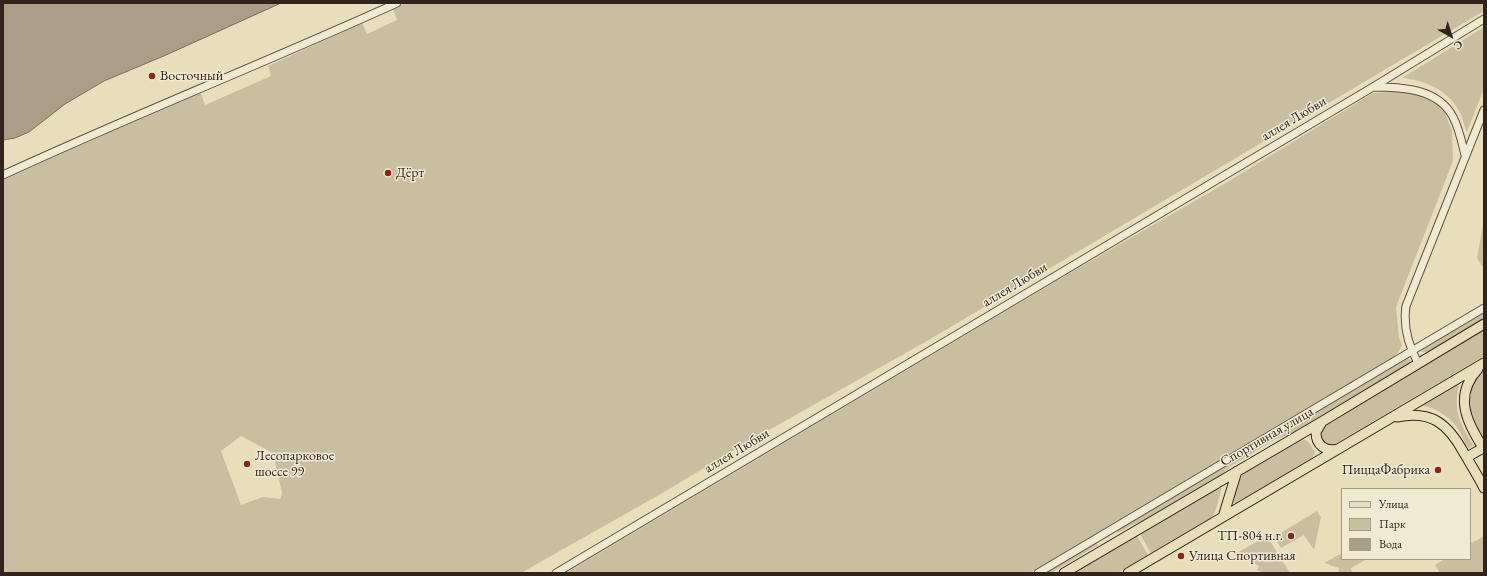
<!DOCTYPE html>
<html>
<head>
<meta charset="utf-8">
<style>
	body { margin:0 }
	#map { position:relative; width:1487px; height:576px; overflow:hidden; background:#e9debc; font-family:"EB Garamond",serif }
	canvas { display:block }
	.frame { position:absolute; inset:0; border:4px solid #30241c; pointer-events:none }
	.legend { position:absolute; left:1341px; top:488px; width:130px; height:72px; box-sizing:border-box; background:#f1ead3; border:1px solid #a49b8a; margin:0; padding:5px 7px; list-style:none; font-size:12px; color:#30241c }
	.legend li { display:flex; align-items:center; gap:8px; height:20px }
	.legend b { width:20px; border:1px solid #a49b8a }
	.north { position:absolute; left:1431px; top:16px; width:40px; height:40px; -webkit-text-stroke:3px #f1ead3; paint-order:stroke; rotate:141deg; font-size:11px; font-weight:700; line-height:16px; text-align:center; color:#30241c }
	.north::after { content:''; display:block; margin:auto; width:14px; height:18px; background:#30241c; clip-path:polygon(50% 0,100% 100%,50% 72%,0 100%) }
</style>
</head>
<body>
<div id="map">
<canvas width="1487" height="576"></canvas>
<div class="frame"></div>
<ul class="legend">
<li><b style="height:5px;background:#e9debc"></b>Улица</li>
<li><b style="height:11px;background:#cabea1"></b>Парк</li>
<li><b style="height:11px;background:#aa9f86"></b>Вода</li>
</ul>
<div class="north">С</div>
</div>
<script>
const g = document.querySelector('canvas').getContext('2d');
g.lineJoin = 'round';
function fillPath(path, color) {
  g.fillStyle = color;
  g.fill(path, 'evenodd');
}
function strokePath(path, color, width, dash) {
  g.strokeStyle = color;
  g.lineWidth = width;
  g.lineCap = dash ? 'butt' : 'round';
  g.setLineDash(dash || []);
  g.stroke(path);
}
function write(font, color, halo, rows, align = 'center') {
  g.font = font + ' "EB Garamond",serif';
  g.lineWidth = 3;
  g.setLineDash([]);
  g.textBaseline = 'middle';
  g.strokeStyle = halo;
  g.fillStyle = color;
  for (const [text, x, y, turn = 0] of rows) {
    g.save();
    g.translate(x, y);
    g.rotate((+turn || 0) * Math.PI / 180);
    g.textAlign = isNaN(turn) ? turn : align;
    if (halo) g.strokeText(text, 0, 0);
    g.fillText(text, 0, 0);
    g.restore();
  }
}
fillPath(new Path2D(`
	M406,3h1078v8l-557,330 -181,102 -87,52 -138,78h-518v-395l197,-87 5,14 66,-29 -3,-10 94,-43 5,11 30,-14 -4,-11zM241,436l32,17 9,40 -2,6 -17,-2 -22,8 -20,-54z
	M1484,27v61l-17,44c-3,-6 -4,-14 -8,-21 -11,-21 -34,-31 -57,-33z
	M1403,91l14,2 18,8 9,9 8,21 1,30 -57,146 3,30 3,9 -6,9 -5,4 -121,71 -1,2h-2l-5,3 -1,2 -16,8 -215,128h-464l497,-296 161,-93 149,-91z
	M1484,220v49l-7,-11z
	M1484,310v9l-57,33h-5v-3z
	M1484,330v26l-149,88h-10l-6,-6 3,-12 3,-2z
	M1407,357l3,3 -1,4 -120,71 -13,4 -45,27 -15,13 -71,42 -13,4 -14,8 -3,-5z
	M1484,369v68c-15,-23 -22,-46 0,-68z
	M1460,381c-7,26 -2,40 12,62l1,2 -3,3c-5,-2 -7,-11 -10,-16 -8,-14 -23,-24 -39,-27z
	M1300,439c8,0 11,6 15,14l-3,5 -75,45h-3l-1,-3 5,-18 5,-9z
	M1219,487l2,1v3l-6,21 -3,5 -61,36 -11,-19z
	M1317,511l4,6 -7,33 -10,-15 -23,13 -7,-11z
	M1137,536l11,19 -30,18h-44z
	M1267,536l23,37h-28l-5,-3 2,-4 -15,-9 -3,3 -5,-1 -1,-5z
	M1484,536v37h-44l-5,-8 10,-6h25v-15z
	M1095,541l3,4 -47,28h-10z
	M1342,553v6h25l-16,9 1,5h-14l1,-5 -15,-5z`), '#cabea1');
const water = new Path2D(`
	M3,3h278l-115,52 -62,26 -39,23 -36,28 -14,6 -12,2z`);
fillPath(water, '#aa9f86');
strokePath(water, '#796e5c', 1);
const minor = new Path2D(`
	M1373,87c28,0 65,1 80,30 6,11 9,26 12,38
	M3,175c130,-60 264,-113 394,-172
	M1418,363c-10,-18 -15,-36 -12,-57l78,-196
	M556,573l817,-486 111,-68
	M1038,573l446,-265`);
const major = new Path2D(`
	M1478,369c-25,27 -11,54 6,80
	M1397,417c35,-7 51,7 67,36 7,12 14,23 20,35
	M1322,422l-6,10c0,13 9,20 21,17
	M1467,457l16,-9
	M1223,517l14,-46
	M1064,573l259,-152 161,-97
	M1128,573l356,-210`);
strokePath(minor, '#5e5244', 9);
strokePath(major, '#30241c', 11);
strokePath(minor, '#f1ead3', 7);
strokePath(major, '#e9debc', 9);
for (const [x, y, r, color] of [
	[152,76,4,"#8f2418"],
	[388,173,4,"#8f2418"],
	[247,464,4,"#8f2418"],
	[1438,470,4,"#8f2418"],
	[1291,536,4,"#8f2418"],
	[1181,556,4,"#8f2418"]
]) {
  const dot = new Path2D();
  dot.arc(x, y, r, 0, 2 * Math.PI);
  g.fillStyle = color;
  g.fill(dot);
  strokePath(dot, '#f1ead3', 1.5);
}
write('14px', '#30241c', '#f1ead3', [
	["Восточный",160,76],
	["Дёрт",396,173],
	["Лесопарковое",255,456],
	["шоссе 99",255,472],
	["ПиццаФабрика",1430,470,"right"],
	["ТП-804 н.г.",1283,536,"right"],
	["Улица Спортивная",1189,556]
], 'left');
write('14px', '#30241c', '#f1ead3', [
	["аллея Любви",1294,119,-31],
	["аллея Любви",1015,285,-31],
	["Спортивная улица",1267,437,-30],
	["аллея Любви",737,451,-31]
]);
</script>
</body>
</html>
